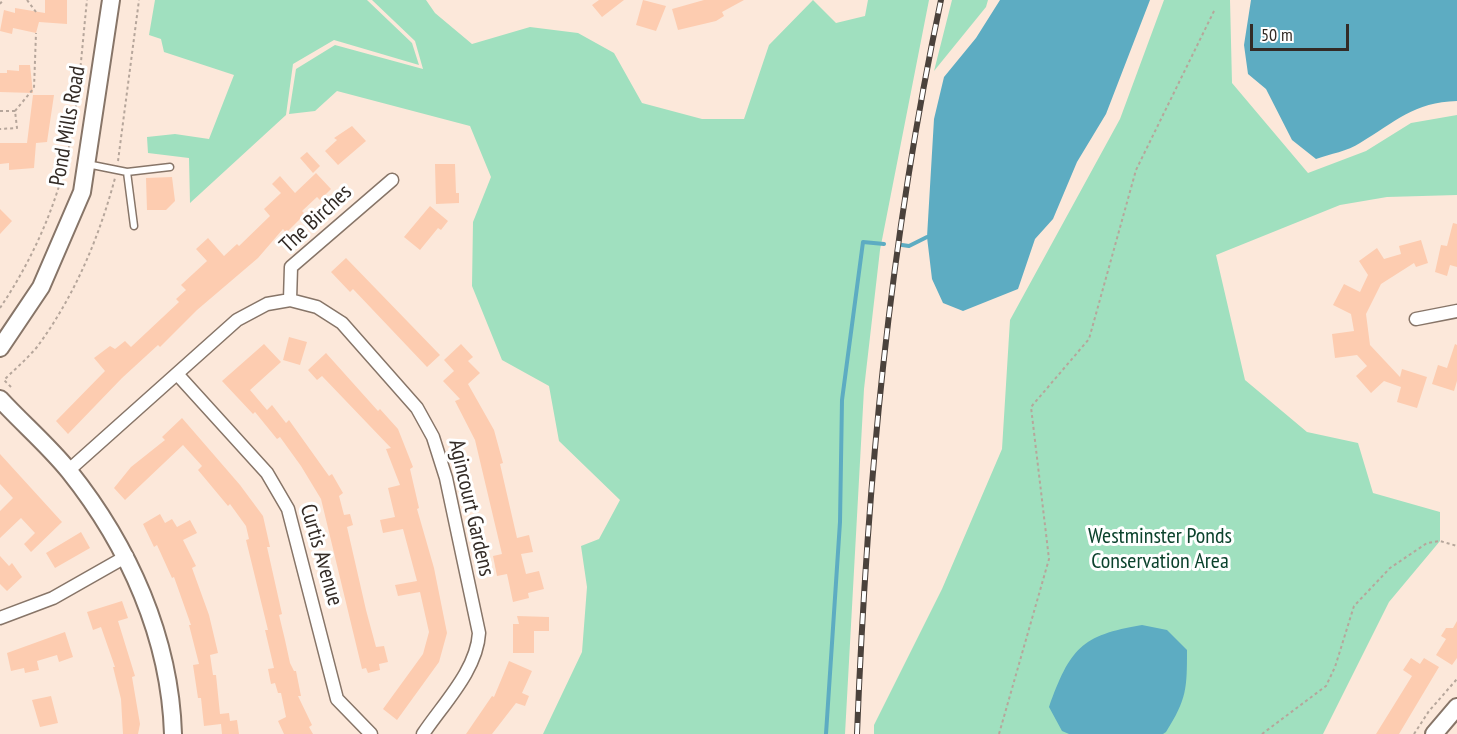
<!DOCTYPE html>
<html>
<head>
<meta charset="utf-8">
<style>
	body { margin:0 }
	#map { position:relative; width:1457px; height:734px; overflow:hidden; background:#fce8da; font-family:"PT Sans Narrow",sans-serif }
	canvas { display:block }
	.scale { position:absolute; left:1250px; top:24px; width:99px; height:27px; box-sizing:border-box; border:3px solid #332b26; border-top:0; padding-left:8px; font-size:18px; line-height:21px; white-space:nowrap; color:#332b26; -webkit-text-stroke:4px #fff; paint-order:stroke }
</style>
</head>
<body>
<div id="map">
<canvas width="1457" height="734"></canvas>
<div class="scale">50 m</div>
</div>
<script>
const g = document.querySelector('canvas').getContext('2d');
g.lineJoin = 'round';
function fillPath(path, color) {
  g.fillStyle = color;
  g.fill(path, 'evenodd');
}
function strokePath(path, color, width, dash) {
  g.strokeStyle = color;
  g.lineWidth = width;
  g.lineCap = dash ? 'butt' : 'round';
  g.setLineDash(dash || []);
  g.stroke(path);
}
function write(font, color, halo, rows, align = 'center') {
  g.font = font + ' "PT Sans Narrow",sans-serif';
  g.lineWidth = 6;
  g.setLineDash([]);
  g.textBaseline = 'middle';
  g.strokeStyle = halo;
  g.fillStyle = color;
  for (const [text, x, y, turn = 0] of rows) {
    g.save();
    g.translate(x, y);
    g.rotate((+turn || 0) * Math.PI / 180);
    g.textAlign = isNaN(turn) ? turn : align;
    if (halo) g.strokeText(text, 0, 0);
    g.fillText(text, 0, 0);
    g.restore();
  }
}
fillPath(new Path2D(`
	M155,0h212l45,43 7,22 -85,-25 -41,24 -7,51 -96,88 -1,-45 -41,-5 -1,-16 28,-3 34,5 25,-64 -70,-23 -3,-13 -12,-4z
	M372,0h54l9,13 37,31 58,-17 48,6 36,20 28,50 60,16h42l25,-74 44,-45 23,23 29,-7 3,-16h61l-49,250 -16,139 -19,345h-302l39,-82 5,-65 -6,-41 18,-7 21,-39 -61,-59 -10,-55 -47,-26 -30,-74 1,-64 18,-45 -21,-51 -133,-35 -22,20 -26,3 7,-45 39,-24 88,24 -8,-28z
	M952,0h36l-2,7 -52,64z
	M1164,0h66l2,83 76,90 58,-22 45,-28 46,-8v80l-70,2 -47,8 -124,50 29,125 62,52 51,11 15,50 67,19v29l-51,61 -66,132h-449v-9l68,-136 60,-140 8,-129 110,-201z`), '#a0e0bf');
fillPath(new Path2D(`
	M1000,0h150l-44,114 -29,48 -24,57 -18,20 -17,50 -55,22 -20,-8 -11,-24 -5,-42 7,-118 10,-42 32,-39z
	M1251,0h206v101c-43,1 -62,21 -97,42 -12,8 -30,11 -44,16l-24,-19 -26,-51 -18,-15 -4,-29z
	M1142,625l25,5 20,20c0,38 0,49 -21,82l-3,2h-94l-7,-3 -13,-24c21,-58 32,-72 93,-82z`), '#5dacc2');
strokePath(new Path2D(`
	M902,245l7,1 18,-9
	M826,734l14,-212 2,-122 21,-158 21,2`), '#5dacc2', 4);
fillPath(new Path2D(`
	M45,0h22v24l-28,-2 -3,11 -23,-5 -1,6 -12,-3 4,-21 11,3v-5l30,5z
	M599,0h25l-22,17 -10,-12z
	M643,0l23,6 -10,25 -20,-6z
	M704,0h40l-22,12 2,4 -8,5 -38,9 -6,-21z
	M19,65h11l3,28 -33,-1v-19h7v-3l12,1z
	M33,95h21l-7,47 -11,1 -2,25 -25,2v-7l-9,1v-21h27z
	M352,126l14,15 -28,24 -13,-14 12,-11 -3,-2z
	M307,152l13,14 -7,7 -13,-15z
	M435,164h20l1,29h3v10l-23,1z
	M316,173l15,16 -11,11 -3,-3 -15,14 3,3 -19,19 -3,-4 -25,29 -61,52 -37,37 -2,-2 -36,33 -54,56 -12,-13 49,-50 -11,-13 16,-12 5,3 10,-8 6,6 48,-45 -3,-3 10,-9 -5,-5 26,-24 -11,-12 12,-11 16,18 13,-12 2,2 31,-30 -6,-7 17,-16 -9,-9 8,-8 15,17z
	M172,177l3,24 -9,9h-19l-1,-32z
	M430,206l18,15 -7,9 -3,-2 -18,22 -16,-13z
	M0,209l12,12 -12,13z
	M1453,223l4,1v43l-7,-2 -3,11 -12,-4 6,-27 6,1z
	M1421,240l7,23 -12,4 -2,-4 -33,21 -15,30 4,31 30,32 2,-8 25,8 -10,31 -20,-6 4,-15 -17,-6 -13,12 -15,-17 11,-10 -10,-11 -22,3 -3,-24 22,-3 -3,-17 -18,-9 11,-21 16,8 8,-17 -9,-14 18,-13 7,11 17,-5 -2,-8z
	M346,258l94,97 -13,12 -74,-78 -3,3 -19,-20z
	M289,337l18,5 -7,23 -17,-5z
	M264,344l17,18 -31,28 17,20 5,-5 14,18 3,-3 40,56 3,-2 11,19 -4,3 5,19 6,-1 3,11 -6,2 19,83 10,37 8,-1 4,16 -9,2 1,6 -12,3 -2,-5 -4,1 -41,-170 -20,-33 -21,-29 -3,2 -22,-27 -2,2 -31,-33z
	M461,344l12,13 -5,4 12,12 -12,11 26,46 9,33 -3,1 17,74 12,-3 4,17 -12,2 5,20 13,-3 5,18 -16,4 1,5 -16,4 -6,-28 -10,2 -4,-20 9,-2 -27,-114 -20,-39 5,-2 -17,-18 11,-10 -10,-11z
	M1455,344l2,1v36l-3,10 -22,-7 6,-19 9,3z
	M326,353l52,58 2,-2 18,20 15,38 -3,2 9,39 -2,1 17,59 13,65 -8,29 -42,58 -14,-11 40,-55 6,-22 -9,-40 -22,4 -3,-11 22,-4 -14,-52 -20,4 -3,-13 15,-3 -7,-29 12,-3 -14,-36 5,-1 -69,-72 -5,4 -9,-10z
	M182,418l58,67 23,31 7,31h-3l15,67 -3,1 6,25 5,23 4,8h2l5,25h-3l14,29 -3,2 4,7h-29l-6,-13 8,-4 -5,-24h-3l-3,-10 -4,1 -3,-15 6,-1 -9,-38h3l-22,-90 3,-1 -3,-13 -16,-22 -2,2 -30,-36 4,-4 -19,-21 -58,55 -11,-12 17,-21 34,-27 -3,-3z
	M0,454l62,68 -31,30 -7,-8 11,-11 -14,-15 -21,20v-27l13,-13 -13,-14z
	M160,514l5,9 7,-4 5,8 13,-7 7,13 -14,7 13,26 -4,2 17,47 9,38 -8,2 3,20h3l4,39 9,-1 1,8 7,-1 2,14h-17l-1,-10 -17,2 -3,-28h-3l-5,-33 6,-1 -10,-39h2l-17,-48 -2,1 -15,-33 -3,2 -11,-23z
	M81,532l9,16 -35,20 -9,-15z
	M0,556l9,10 3,-3 10,14 -15,14 -7,-7z
	M122,601l6,17 -10,3 17,55 -3,1 8,47 -2,10h-15l-2,-35 -8,-32h2l-14,-40 -8,3 -6,-18z
	M517,616l32,1v14h-15v22h-21v-29h6z
	M1457,621v37l-5,7 -16,-10 10,-16 -5,-3 5,-8h7z
	M65,632l8,25 -14,5 -2,-7 -20,6 2,9 -14,3 -1,-5 -13,3 -4,-18z
	M1411,658l9,6 4,-6 15,9 -40,67h-23l36,-58 -9,-6z
	M509,661l23,10 -10,22 7,3 -4,10 -9,-3 -24,31h-26l26,-38 2,1z
	M51,696l7,27 -18,4 -8,-27z`), '#fdccb0');
const lane = new Path2D(`
	M87,164l40,8 43,-5
	M127,172l7,54`);
const street = new Path2D(`
	M290,300l1,-33 101,-87
	M1416,319l41,-8
	M178,375l89,98 21,36 49,190 34,35
	M69,470l168,-150 30,-16 23,-4 27,7 25,16 75,85 16,29 13,41 33,155c-2,37 -36,71 -56,101
	M0,618l53,-20 74,-42`);
const secondary = new Path2D(`
	M0,348l41,-61 41,-95 29,-192
	M0,399c22,24 49,47 69,72 60,75 101,167 104,263
	M1434,734l23,-27`);
strokePath(lane, '#877568', 9);
strokePath(street, '#877568', 15);
strokePath(secondary, '#877568', 20);
strokePath(new Path2D(`
	M27,0l9,12
	M0,4l3,-4
	M0,111h15l2,17 -17,1
	M15,111l19,-23 2,-55
	M118,161l21,-161
	M0,308c33,-49 59,-107 70,-166 9,-46 12,-95 17,-142
	M11,387l-7,-7c11,-11 23,-21 33,-33 37,-50 62,-109 78,-169
	M999,734l50,-175 -18,-152 58,-68 47,-169 79,-161
	M1262,734l64,-48 9,-19 19,-61 36,-38 37,-25 13,-2 17,5
	M1414,734l15,-23 28,-32`), '#b6a69b', 2, [3, 3]);
strokePath(lane, '#fff', 6);
strokePath(street, '#fff', 12);
strokePath(secondary, '#fff', 16);
const rail = new Path2D(`
	M857,734c10,-250 32,-489 84,-734`);
strokePath(rail, '#4b423c', 6);
strokePath(rail, '#fff', 4, [11]);
write('22px', '#332b26', '#fff', [
	["Pond Mills Road",68,126,-80],
	["The Birches",316,219,-43],
	["Agincourt Gardens",471,508,77],
	["Curtis Avenue",321,555,74]
]);
write('22px', '#0b422c', '#fff', [
	["Westminster Ponds",1160,537],
	["Conservation Area",1160,562]
]);
</script>
</body>
</html>
